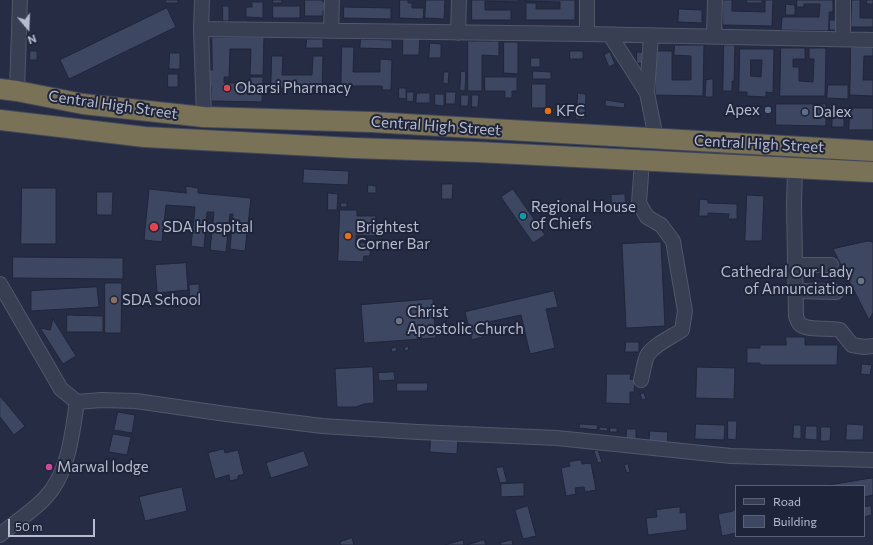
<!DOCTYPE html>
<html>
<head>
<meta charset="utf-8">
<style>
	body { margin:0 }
	#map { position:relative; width:873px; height:545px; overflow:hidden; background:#252c44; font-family:Commissioner,sans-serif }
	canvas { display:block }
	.legend { position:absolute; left:735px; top:485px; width:130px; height:52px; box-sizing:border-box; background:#1e2439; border:1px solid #5b6074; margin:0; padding:5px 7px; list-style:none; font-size:12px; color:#b7bbcd }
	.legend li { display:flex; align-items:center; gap:8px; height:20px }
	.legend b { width:20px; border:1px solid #5b6074 }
	.north { position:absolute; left:8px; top:8px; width:40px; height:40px; -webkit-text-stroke:3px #1e2439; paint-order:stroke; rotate:161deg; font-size:11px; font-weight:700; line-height:16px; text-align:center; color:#b7bbcd }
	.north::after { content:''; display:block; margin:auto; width:14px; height:18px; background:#b7bbcd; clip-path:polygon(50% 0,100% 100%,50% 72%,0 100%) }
	.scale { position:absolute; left:8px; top:519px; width:87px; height:18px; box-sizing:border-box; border:2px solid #b7bbcd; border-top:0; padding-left:5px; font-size:12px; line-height:14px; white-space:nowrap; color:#b7bbcd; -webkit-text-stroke:3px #1e2439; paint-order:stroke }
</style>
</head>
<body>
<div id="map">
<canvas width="873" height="545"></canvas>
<ul class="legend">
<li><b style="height:5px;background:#393f53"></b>Road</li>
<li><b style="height:11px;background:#3e4761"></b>Building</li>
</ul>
<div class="north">N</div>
<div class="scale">50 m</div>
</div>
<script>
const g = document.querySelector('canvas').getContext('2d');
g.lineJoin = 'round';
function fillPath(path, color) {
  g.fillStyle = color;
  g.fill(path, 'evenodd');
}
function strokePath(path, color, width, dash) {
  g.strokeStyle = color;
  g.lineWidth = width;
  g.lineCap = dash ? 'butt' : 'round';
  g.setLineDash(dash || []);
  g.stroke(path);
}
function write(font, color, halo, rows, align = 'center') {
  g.font = font + ' Commissioner,sans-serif';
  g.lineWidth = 4;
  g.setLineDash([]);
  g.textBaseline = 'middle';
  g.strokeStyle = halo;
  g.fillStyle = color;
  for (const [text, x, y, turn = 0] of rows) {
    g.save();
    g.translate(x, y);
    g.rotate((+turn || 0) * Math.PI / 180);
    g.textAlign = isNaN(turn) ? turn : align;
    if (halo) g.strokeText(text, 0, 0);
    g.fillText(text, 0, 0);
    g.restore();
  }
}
const building = new Path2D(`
	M166,0h12v3h-12z
	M273,0h9v3h-9z
	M305,0h18v2h4l-1,9h-3v5h-18z
	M400,0h8v3h4v5h12l-1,11 -23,-1z
	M426,0h19l-1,19 -19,-1z
	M472,0h46v2l-33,-1v9h26v10h-39z
	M526,0h49v20h-49v-17h10v6h24v-7l-34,-1z
	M723,0h9v11l33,1v-12h8l-1,26 -49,-1z
	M747,0h15v3h-15z
	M797,0h36v12h-4v19l-48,-1 1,-13h37l1,-13h-16v3h-7z
	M852,0h8v18h13v9h-22z
	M867,0h6v4h-6z
	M252,2h11v16l-17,-1v-10h6z
	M786,4l9,1v10h-9z
	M223,6h6v15h-6z
	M273,6h27v12h-27z
	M344,7l47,1v11l-47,-1z
	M167,8l9,19 -107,52 -9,-19z
	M679,9l23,1v13l-24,-1z
	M830,20h6v10h-7z
	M403,35h17l-1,20h-16z
	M212,37h52l-1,38h-13l1,-26h-21l-1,28h-5v6h26v-6h13l-1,25 -51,-1v-15h-5v-16h6z
	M307,39h16v9h-17z
	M361,39l31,1v9l-32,-1z
	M468,41h31v15l-17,-1v36h-14z
	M504,42h14v32l-14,-1z
	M430,43l11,1v14h-12z
	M675,45h29l-1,51 -48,-1 1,-44h16v29h19v-24l-17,-1z
	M724,45h11l-1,36h-2v10h-9z
	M342,47h12l-1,25h27v-13l12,1 -1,30h-8l-1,-4h-33v3h-8z
	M851,47h22v9h-9l-1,24h10v16l-23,-1z
	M781,48h24v11h-12v8h6v14l14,1 1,-23h-5v-11h17l-1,48h-45z
	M740,49h34l-1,44 -7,-1v5l-19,-1v-4h-8zM751,60h11l-1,17 -10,-1z
	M30,51h7v9h-7z
	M570,51h13v8h-13z
	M610,52l5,12 -6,3 -5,-12z
	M637,52l10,1 -1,11 -9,-1z
	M170,53h10v16h-11z
	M272,56h11l-1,19h30l1,-19h10l-1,38h-7v-6h-44z
	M531,58h9v9h-9z
	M461,71l5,1 -1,19 -5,-1z
	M533,71l18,1v7h-18z
	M444,72h5l-1,12 -5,-1z
	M168,74h10v13h-10z
	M485,77h32v14h-5v7h-7v-7h-20z
	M713,79v18h-8l1,-17z
	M532,84h14v24h-14z
	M329,85h7v10h-7z
	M828,85h20v14l-21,-1z
	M399,88h7v11l-7,-1z
	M407,92h7l-1,10 -6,-1z
	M446,92h10l-1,12h-9z
	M417,93h13v10h-14z
	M578,93l8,1 -1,25h-9z
	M435,94h9v12l-9,-1z
	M461,95h8l-1,11h-7z
	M472,95h7l-1,12h-6z
	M606,100l19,3 -1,5 -19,-2z
	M776,104h50v22l-50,-1z
	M850,108h23v22h-24z
	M833,110h11v17h-12z
	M304,169l45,2 -1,14 -45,-2z
	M442,184h11l-1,15h-10z
	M368,185l8,1v7h-8z
	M186,186l12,2v5l53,5 -6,53 -15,-2 3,-35h-3l-4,38 -16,-2 4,-38h-7l-3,36 -13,-2 4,-39 -29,-2 -4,37 -18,-2 5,-51 37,4z
	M22,188h34v56h-35z
	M513,189l32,46 -12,8 -32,-46z
	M97,192h16l-1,23h-15z
	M328,193l10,1 -1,16h-9z
	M625,194l1,18 -14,1 -1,-18z
	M747,195l17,1 -2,45h-17z
	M700,199l8,1v3l29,1v15h-9l1,-5 -21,-1v3h-9z
	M341,203h6v4h-6z
	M340,210h17v6h19l-1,20 -19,-1v8h15l-1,13h-6l-1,6 -25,-1z
	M583,220h11v7h-11z
	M868,241l5,1v71l-4,7 -36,-71z
	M661,242l4,84 -39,2 -4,-84z
	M13,257l110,1v21l-110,-1z
	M186,263l2,27 -31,3 -2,-28z
	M105,283h17l-1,50h-16z
	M199,284l1,22h-10l-1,-21z
	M97,287l2,20 -68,4v-20z
	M554,291l4,16 -12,2 9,39 -25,6 -9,-39 -42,9 3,13 -10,3 -7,-28z
	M433,299l3,39 -72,5 -3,-38z
	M67,315l36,1v16h-36z
	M53,319l23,37 -13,8 -23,-36 10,2z
	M786,337h19v8h33l-1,20h-77v-2h-13v-15h13v-3h26z
	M626,342h13v10h-14z
	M408,346l1,4 -4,1 -1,-3z
	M396,347l1,4 -5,1 -1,-3z
	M862,364l10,1 -2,10 -9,-1z
	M373,367l1,36 -10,1 -8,3h-19l-2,-38z
	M697,367l38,1 -1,31 -38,-1z
	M394,372l1,8 -16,1 -1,-8z
	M607,374h24l-1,5 5,1 -1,12h-4v12l-24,-1z
	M397,383h31l-1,8h-30z
	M644,393l2,6 -4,1 -2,-6z
	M0,396l25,30 -11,9 -14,-18z
	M118,412l17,3 -3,18 -18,-3z
	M728,421h9l-1,19 -8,-1z
	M580,424l18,1 -1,5 -18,-2z
	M696,424l29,1 -1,15 -29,-1z
	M847,424l17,1 -1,15h-17z
	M794,425h7v14l-8,-1z
	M806,426h11v14l-12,-1z
	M600,427l8,1 -1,3 -8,-1z
	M821,427h10l-1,14h-9z
	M610,428h7v4h-7z
	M627,429h9v12h-10z
	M650,431l18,1 -1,12 -18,-1z
	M113,434l18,3 -4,18 -18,-3z
	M431,436l27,1 -1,17 -27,-2z
	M224,449l1,4 13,-3 6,24 -6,2v3l-8,2 -1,-6 -14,4 -7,-26z
	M598,450l4,12 -4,1 -4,-12z
	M304,451l5,15 -38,12 -5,-15z
	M581,460l1,4 9,-1 5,27 -11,2 -1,-5 -9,1 1,6 -10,2 -5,-28 9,-2 -1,-4z
	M628,464l2,8 -3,1 -3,-8z
	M503,467l4,15 -7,1 -4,-15z
	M873,478v17l-9,2v-11h-41z
	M524,483v13l-23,1v-13z
	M182,487l5,24 -42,10 -6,-24z
	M528,506l8,30 -13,3 -8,-29z
	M871,506l1,9 -8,2v-10z
	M680,507v6l6,-1 1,18 -39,5 -2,-17 11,-1 -1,-7z
	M736,508v25l-14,3 -4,-22 15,-3z
	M352,538l2,7h-13l-1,-3z
	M463,540l1,5h-19z
	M484,540l2,5h-19z
	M512,540l1,5h-12l-1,-2z`);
fillPath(building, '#3e4761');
strokePath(building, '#20263b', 1);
const minor = new Path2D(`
	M202,0l-1,29 3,88
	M201,29l386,5 286,6
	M331,31l1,-31
	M458,33l1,-33
	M587,34v-34
	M610,35l37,58
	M651,36l-4,57 9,45
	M714,37l1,-37
	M843,39v-39
	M17,91l3,-91
	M795,169l-1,35 2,112c1,3 2,7 5,9 9,6 28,2 39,5l12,15 12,2 9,-1
	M795,265h36
	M0,284l61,105 16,13
	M796,291l40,1
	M641,380c2,-7 3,-17 6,-24 6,-11 25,-19 35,-26l3,-19 -12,-70 -12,-16 -14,-8 -8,-14 3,-42
	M0,535c14,-12 33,-24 45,-37 24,-25 27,-64 32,-96l24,-2 35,1 90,13 96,12 96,6 139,6 174,18 142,4`);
const highway = new Path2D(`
	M0,89l17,2 66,13 121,13 167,5 502,29
	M0,120l145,17 208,11 124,4 396,20`);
strokePath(minor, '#52576b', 16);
strokePath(highway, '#41475b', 22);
strokePath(minor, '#393f53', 14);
strokePath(highway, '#7a7256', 20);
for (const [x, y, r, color] of [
	[227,88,4,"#e0444e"],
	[768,110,4,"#5c6f8a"],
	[548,111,4,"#e8710a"],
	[805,112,4,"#5c6f8a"],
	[523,216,4,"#0f9aa8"],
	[154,227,5,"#e0444e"],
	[348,236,4,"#e8710a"],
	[861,281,4,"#6b7280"],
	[114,300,4,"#8d6e63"],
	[399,321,4,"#6b7280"],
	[49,467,4,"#d1479c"]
]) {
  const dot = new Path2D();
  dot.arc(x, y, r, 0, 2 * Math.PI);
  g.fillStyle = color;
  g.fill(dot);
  strokePath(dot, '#1e2439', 1.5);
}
write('15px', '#b7bbcd', '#1e2439', [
	["Obarsi Pharmacy",235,88],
	["Apex",760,110,"right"],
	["KFC",556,111],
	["Dalex",813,112],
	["Regional House",531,207],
	["of Chiefs",531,224],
	["SDA Hospital",163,227],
	["Brightest",356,227],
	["Corner Bar",356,244],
	["Cathedral Our Lady",853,272,"right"],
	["of Annunciation",853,289,"right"],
	["SDA School",122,300],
	["Christ",407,312],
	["Apostolic Church",407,329],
	["Marwal lodge",57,467]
], 'left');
write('15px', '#b7bbcd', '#1e2439', [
	["Central High Street",113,105,8],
	["Central High Street",436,126,4],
	["Central High Street",759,144,3]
]);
</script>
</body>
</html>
